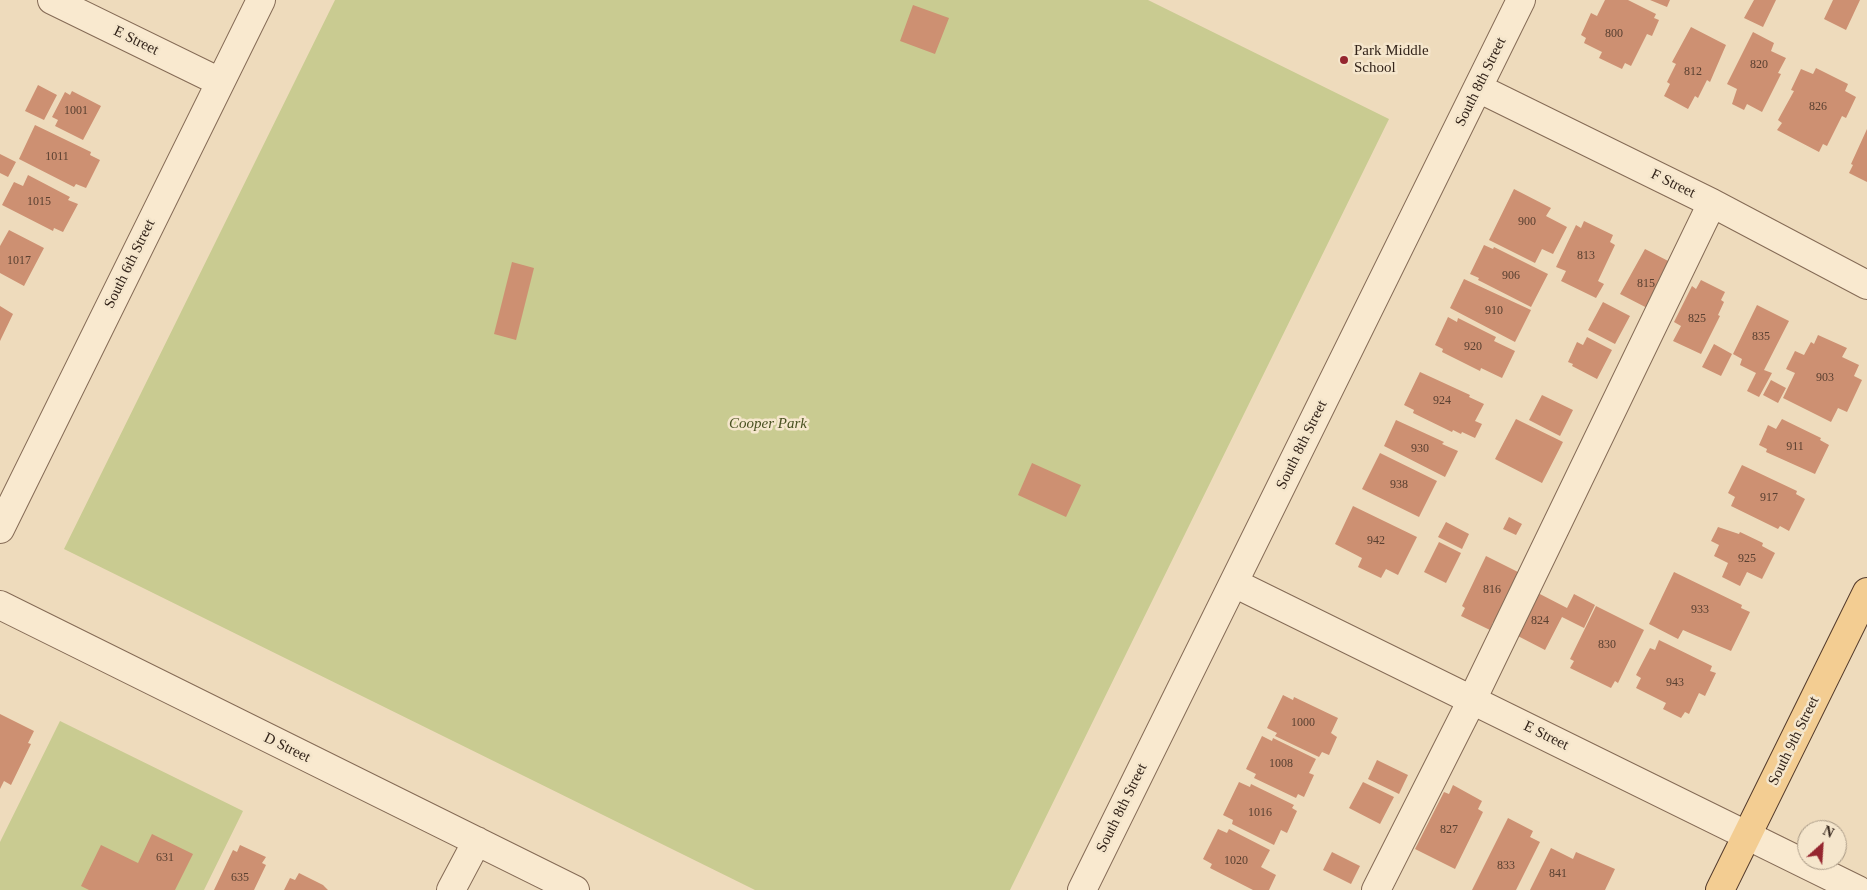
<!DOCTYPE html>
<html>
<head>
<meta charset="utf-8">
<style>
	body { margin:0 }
	#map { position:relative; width:1867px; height:890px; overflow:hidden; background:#eedbbc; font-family:"Times New Roman",serif }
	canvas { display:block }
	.north { position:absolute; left:1797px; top:820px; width:50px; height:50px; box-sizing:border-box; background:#f5e6cc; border:1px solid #a89985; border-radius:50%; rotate:26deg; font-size:14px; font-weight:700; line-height:20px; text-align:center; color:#34251b }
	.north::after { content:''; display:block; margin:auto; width:18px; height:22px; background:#95262f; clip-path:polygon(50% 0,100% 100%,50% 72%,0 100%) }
</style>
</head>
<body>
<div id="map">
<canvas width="1867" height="890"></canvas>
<div class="north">N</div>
</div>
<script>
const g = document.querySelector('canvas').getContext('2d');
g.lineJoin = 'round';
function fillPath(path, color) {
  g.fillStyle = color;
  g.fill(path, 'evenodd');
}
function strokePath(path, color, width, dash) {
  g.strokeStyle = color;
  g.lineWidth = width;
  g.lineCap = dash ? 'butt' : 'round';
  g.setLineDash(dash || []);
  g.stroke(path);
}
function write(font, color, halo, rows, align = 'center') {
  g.font = font + ' "Times New Roman",serif';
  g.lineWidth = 5;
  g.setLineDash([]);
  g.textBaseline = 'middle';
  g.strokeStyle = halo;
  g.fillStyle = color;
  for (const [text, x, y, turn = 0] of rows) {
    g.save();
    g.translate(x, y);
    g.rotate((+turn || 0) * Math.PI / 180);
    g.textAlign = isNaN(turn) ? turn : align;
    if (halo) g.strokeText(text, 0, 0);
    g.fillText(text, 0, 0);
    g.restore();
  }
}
fillPath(new Path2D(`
	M335,0h813l241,119 -379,771h-255l-691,-341z
	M60,721l183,90 -39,79h-204v-48z`), '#c9cb91');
fillPath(new Path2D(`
	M1605,0h23l28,14 -2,4 5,2 -7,16 -5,-2 -16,32 -6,-3 -3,6 -23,-11 3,-6 -18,-9 2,-5 -5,-3 10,-22 6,3z
	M1650,0h20l-3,7z
	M1754,0h22l-13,27 -19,-9z
	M1833,0h27l-14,30 -22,-11z
	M913,5l36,13 -14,36 -35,-13z
	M1691,27l35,18 -16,37 -3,-2 -9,18 -3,-2 -7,13 -24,-13 6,-12 -3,-2 9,-18 -4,-2z
	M1753,32l21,11 -3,8 15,7 -8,15 3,1 -19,38 -15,-8 -3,6 -12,-6 5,-15 -10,-5z
	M1816,68l32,16 -3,7 11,6 -10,21 -4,-2 -15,30 -4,-2 -4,8 -42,-22 5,-7 -4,-3 16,-29 -3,-1 10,-21 12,5z
	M38,85l19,10 -13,25 -19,-9z
	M72,91l29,15 -18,34 -28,-14 3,-6 -6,-3 13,-25 5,3z
	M35,125l56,27 -1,3 10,5 -14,28 -10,-4 -2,3 -55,-28z
	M1867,129v53l-18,-9 4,-8 -2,-1z
	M0,154l16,8 -8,15 -8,-4z
	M28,175l42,22 -2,3 10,4 -15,28 -9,-4 -1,3 -51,-26 12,-23 9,4z
	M1514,189l37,19 -5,8 21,11 -14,27 -11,-5 -7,14 -46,-23z
	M1584,221l29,14 -3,7 5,3 -17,36 6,3 -8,14 -35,-17 5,-10 -10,-4 20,-42 5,3z
	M9,230l35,18 -20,38 -24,-13v-27z
	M1484,245l9,4 1,-2 54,27 -17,33 -53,-27 1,-2 -9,-4z
	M1645,249l29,15 -21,47 -33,-17z
	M512,262l22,6 -18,72 -22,-6z
	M1464,279l67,31 -16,32 -65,-34z
	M1701,280l24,12 -4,8 3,2 -6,13 2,1 -19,38 -28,-13 8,-15 -7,-4 18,-36 4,3z
	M1603,302l27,14 -15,28 -27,-14z
	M1757,305l32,16 -25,49 8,3 -13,24 -12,-6 9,-18 -16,-8 2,-6 -9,-5z
	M0,306l13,8 -13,27z
	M1448,317l9,5 1,-4 38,19 -2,4 21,10 -13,27 -21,-10 -1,3 -38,-19 1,-3 -8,-4z
	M1818,335l29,13 -5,9 17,8 -5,11 8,4 -15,32 -9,-4 -7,14 -48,-24 12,-25 -9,-4 9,-18 9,4 7,-13 3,2z
	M1587,337l25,13 -15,29 -25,-13 1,-2 -5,-2 9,-20 6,3z
	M1714,344l18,10 -11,22 -19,-9z
	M1420,372l50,23 -1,2 15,7 -9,17 7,3 -7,14 -13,-6 -1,2 -8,-4 -1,2 -39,-19 1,-3 -10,-5z
	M1771,380l15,8 -8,15 -15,-8z
	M1542,395l31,15 -13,26 -31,-16z
	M1516,419l47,23 -21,41 -47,-24z
	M1782,419l39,19 -1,2 9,5 -14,29 -49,-22 1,-3 -8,-4 9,-20 8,4z
	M1396,420l48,22 -2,2 16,7 -13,26 -61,-31z
	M1380,453l57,28 -18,36 -57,-28z
	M1032,463l49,22 -15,32 -48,-22z
	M1742,465l55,26 -1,3 9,5 -16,32 -9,-5 -2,3 -47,-23 4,-9 -7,-4z
	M1353,506l64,31 -19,38 -12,-6 -5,9 -23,-11 4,-9 -27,-14z
	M1509,517l13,7 -6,11 -13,-6z
	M1446,522l23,12 -7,15 -24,-12z
	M1718,527l21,7 1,-2 23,11 -1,3 13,7 -13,26 -15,-7 -7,14 -18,-9 6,-14 -14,-7 5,-11 -8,-4z
	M1439,542l22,11 -15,30 -22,-11z
	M1486,556l36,18 -25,50 -4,-2 -3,8 -29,-14 4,-8 -3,-2z
	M1674,572l68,33 -1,3 9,4 -19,39 -48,-21 -5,9 -29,-15z
	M1536,592l31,16 7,-14 21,11 -11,23 -22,-11 -17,33 -31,-16z
	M1596,606l48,24 -26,53 -3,-2 -4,7 -41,-20 4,-7 -4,-2z
	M1659,640l53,26 -2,5 6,2 -11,23 -6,-3 -10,21 -4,-2 -4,6 -18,-9 3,-6 -30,-15 5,-10 -5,-3 14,-27 5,2z
	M1283,695l10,5 1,-3 44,21 -7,15 6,4 -8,18 -7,-3 -3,5 -44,-21 2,-3 -10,-5z
	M0,714l34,17 -6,12 3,1 -20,41 -7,-4 -4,8z
	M1262,736l10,5 1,-3 43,21 -7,14 5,2 -10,22 -6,-3 -2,4 -42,-20 2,-4 -10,-5z
	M1377,760l31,15 -9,19 -31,-15z
	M1239,782l11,5 1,-3 43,21 -2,3 5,3 -10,22 -6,-3 -7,15 -42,-21 1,-4 -10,-5z
	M1363,782l31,15 -14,27 -31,-16z
	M1453,785l29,16 -4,8 5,3 -28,57 -40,-20 29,-57 5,2z
	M1508,818l25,13 -3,6 10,5 -24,48h-44z
	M1218,829l9,4 2,-4 41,21 -9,17 15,8 -7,15h-16l-43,-22 2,-4 -9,-5z
	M152,834l41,20 -18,36h-86l-8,-4 20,-41 37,18z
	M240,845l26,12 -4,6 4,2 -12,25h-40l19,-40 4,2z
	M1551,848l22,11 3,-7 39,17 -10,21h-75z
	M1332,852l28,14 -9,18 -28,-14z
	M299,873l24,12 5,5h-44l6,-12 5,2z`), '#cd9072');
const minor = new Path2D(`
	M52,0l168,82
	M1478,88l234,115 155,82
	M0,529l261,-529
	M1234,583l624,307
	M0,605l575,285
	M451,890l26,-49
	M1082,890l439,-890
	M1376,890l96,-190 240,-497`);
const major = new Path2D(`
	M1720,890l147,-298`);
strokePath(minor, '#856b56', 30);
strokePath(major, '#533a2b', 30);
strokePath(minor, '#f9e9cf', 28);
strokePath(major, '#f3cd92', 28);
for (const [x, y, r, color] of [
	[1344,60,5,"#95262f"]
]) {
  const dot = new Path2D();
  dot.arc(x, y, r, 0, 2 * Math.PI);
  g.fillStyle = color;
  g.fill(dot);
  strokePath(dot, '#f5e6cc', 2);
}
write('12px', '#5a4031', null, [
	["800",1614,34],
	["820",1759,65],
	["812",1693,72],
	["826",1818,107],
	["1001",76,111],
	["1011",57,157],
	["1015",39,202],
	["900",1527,222],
	["813",1586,256],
	["1017",19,261],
	["906",1511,276],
	["815",1646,284],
	["910",1494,311],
	["825",1697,319],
	["835",1761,337],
	["920",1473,347],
	["903",1825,378],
	["924",1442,401],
	["911",1795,447],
	["930",1420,449],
	["938",1399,485],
	["917",1769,498],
	["942",1376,541],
	["925",1747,559],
	["816",1492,590],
	["933",1700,610],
	["824",1540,621],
	["830",1607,645],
	["943",1675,683],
	["1000",1303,723],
	["1008",1281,764],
	["1016",1260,813],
	["827",1449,830],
	["631",165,858],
	["1020",1236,861],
	["833",1506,866],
	["841",1558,874],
	["635",240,878]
]);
write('15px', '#34251b', '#f5e6cc', [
	["E Street",136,41,26],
	["South 8th Street",1481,82,-64],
	["F Street",1673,184,26],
	["South 6th Street",130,264,-64],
	["South 8th Street",1302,445,-64],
	["E Street",1546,736,26],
	["South 9th Street",1794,741,-64],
	["D Street",287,748,26],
	["South 8th Street",1122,808,-64]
]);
write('15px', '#34251b', '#f5e6cc', [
	["Park Middle",1354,51],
	["School",1354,68]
], 'left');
write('italic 15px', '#495121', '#f5e6cc', [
	["Cooper Park",768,424]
]);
</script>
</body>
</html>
